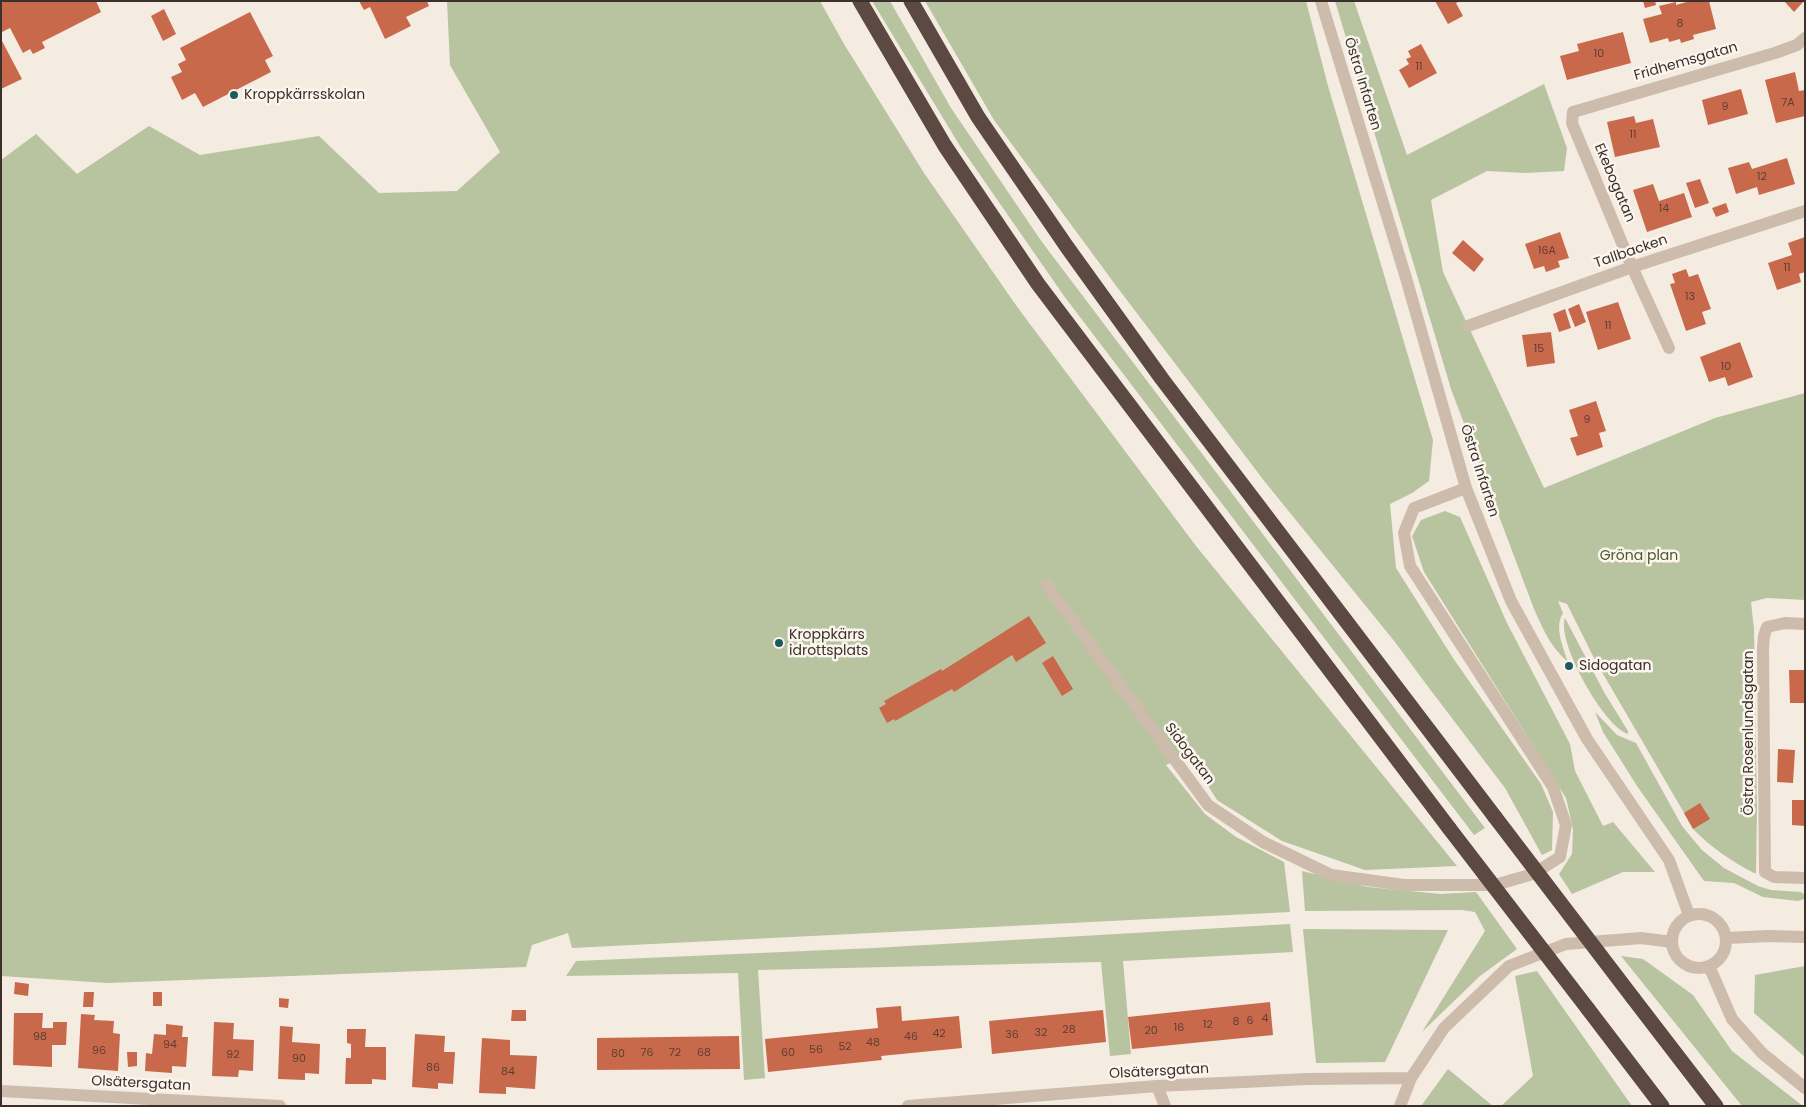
<!DOCTYPE html>
<html>
<head>
<meta charset="utf-8">
<style>
	body { margin:0 }
	#map { position:relative; width:1806px; height:1107px; overflow:hidden; background:#f4ebe1; font-family:Poppins,sans-serif }
	canvas { display:block }
	.frame { position:absolute; inset:0; border:2px solid #3b302b; pointer-events:none }
</style>
</head>
<body>
<div id="map">
<canvas width="1806" height="1107"></canvas>
<div class="frame"></div>
</div>
<script>
const g = document.querySelector('canvas').getContext('2d');
g.lineJoin = 'round';
function fillPath(path, color) {
  g.fillStyle = color;
  g.fill(path, 'evenodd');
}
function strokePath(path, color, width, dash) {
  g.strokeStyle = color;
  g.lineWidth = width;
  g.lineCap = dash ? 'butt' : 'round';
  g.setLineDash(dash || []);
  g.stroke(path);
}
function write(font, color, halo, rows, align = 'center') {
  g.font = font + ' Poppins,sans-serif';
  g.lineWidth = 5;
  g.setLineDash([]);
  g.textBaseline = 'middle';
  g.strokeStyle = halo;
  g.fillStyle = color;
  for (const [text, x, y, turn = 0] of rows) {
    g.save();
    g.translate(x, y);
    g.rotate((+turn || 0) * Math.PI / 180);
    g.textAlign = isNaN(turn) ? turn : align;
    if (halo) g.strokeText(text, 0, 0);
    g.fillText(text, 0, 0);
    g.restore();
  }
}
fillPath(new Path2D(`
	M447,1h373l24,43 80,129 94,135 178,238 261,320 -92,4 -83,-29 -65,-41 -29,-46 -22,11 39,49 31,23 48,25 6,50 -718,36 -4,-15 -36,12 -6,22 -418,16 -107,-7v-816l35,-26 41,40 72,-48 51,29 119,-19 60,57 78,-2 43,-39 -50,-87z
	M872,1h18l61,107 91,134 443,586 -11,7 -410,-539 -104,-150z
	M925,1h381l22,85 105,354 -4,41 -17,12 -22,11 6,64 57,90 88,126 12,28 -1,38 -10,5 -37,-67 -79,-104 -31,-42 -130,-160 -148,-195 -123,-167z
	M1335,1h19l53,154 137,-71 23,64 -3,23 -39,2 -38,-2 -56,29 12,72 101,216 171,-70 90,-25v207l-38,-2 -16,4 3,27 3,180 -1,64h-2c-23,-12 -42,-25 -60,-43l-99,-170 -28,-56 -9,-3 5,12c-9,14 0,34 5,49 -18,-16 -24,-31 -34,-53l-83,-220z
	M1445,511l15,6 47,106 63,121 5,27 28,55 10,-4 42,50h-32l-51,22 -13,-20 13,-20 1,-25 -7,-31 -142,-226 -12,-36 9,-16z
	M1565,618l39,74 24,39v3c-24,-7 -72,-93 -63,-116z
	M1595,712l22,23 19,8 46,83 20,24 22,18 34,18 13,4 30,2 4,3 -1,4 -6,2 -35,-4 -29,-14 -30,-2 -67,-95 -34,-54z
	M1302,871l66,16 73,7 35,-2 41,57 -37,27 -58,56 63,-101 -10,-19 -13,-2 -157,1z
	M1290,924l3,28 -170,9 8,93 -21,2 -9,-94 -343,8 7,108 -21,2 -6,-107 -172,3 10,-15 298,-13z
	M1303,929l145,1 -63,132 -69,1z
	M1621,956l22,3 50,36 39,56 71,55h-61z
	M1805,966v91l-51,-44 1,-38z
	M1537,971l95,135h-131l32,-30 -18,-100z
	M1448,1069l45,37h-72z`), '#b8c4a0');
fillPath(new Path2D(`
	M5,1h91l5,11 -59,30 3,6 -12,6 -3,-5 -7,4 -13,-25 -8,4 -1,-2v-27z
	M359,1h68l2,5 -23,11 5,9 -26,13 -15,-32 -6,3z
	M1435,1h25l-4,2 7,13 -15,8z
	M1643,1h12l1,4 -11,3z
	M1690,1h19l7,28 -23,6 1,4 -13,4 -1,-4 -11,3 -1,-4 -18,5 -7,-24 19,-5 -3,-8 17,-4v3z
	M1784,1h20l-10,11z
	M164,9l12,25 -13,7 -12,-25z
	M250,12l23,44 -8,4 6,12 -68,35 -8,-14 -13,7 -11,-23 11,-5 -4,-8 8,-4 -6,-12z
	M1623,32l8,31 -64,17 -7,-24 19,-5 -2,-7z
	M1,39l21,40 -21,10z
	M1421,44l16,29 -28,15 -10,-18 10,-6 -3,-5 5,-2 -3,-6z
	M1795,72l4,19 6,-1v26l-29,7 -11,-43z
	M1741,89l7,25 -40,11 -6,-25z
	M1634,116l2,7 17,-4 7,28 -45,10 -8,-35z
	M1787,158l8,26 -36,11 -2,-8 -21,7 -8,-26 21,-6 3,7z
	M1700,179l9,24 -14,5 -9,-25z
	M1653,184l6,17 25,-8 8,24 -45,15 -14,-42z
	M1726,203l3,9 -13,5 -4,-9z
	M1560,232l9,26 -11,3 2,6 -14,5 -2,-6 -10,3 -9,-25z
	M1805,237v35l-6,2 2,8 -24,8 -9,-27 24,-8 -4,-12z
	M1463,240l21,19 -10,13 -22,-19z
	M1686,269l3,8 9,-3 13,35 -9,3 4,12 -20,7 -16,-47 5,-1 -3,-9z
	M1618,302l13,37 -33,11 -12,-38z
	M1579,304l7,18 -11,5 -7,-18z
	M1565,309l6,19 -12,4 -6,-18z
	M1551,332l4,31 -28,4 -5,-32z
	M1740,342l13,35 -25,9 -3,-9 -16,5 -9,-25z
	M1596,401l10,30 -7,2 4,14 -26,9 -7,-18 8,-2 -9,-26z
	M1029,616l17,27 -30,19 -4,-7 -58,37 -2,-3 -57,32 -1,-2 -7,4 -8,-15 7,-4 -2,-3 57,-32 1,2z
	M1053,656l20,33 -11,7 -20,-33z
	M1789,670h16v33h-15z
	M1778,749l17,1 -2,33 -16,-1z
	M1792,800h13v26l-13,-1z
	M1700,803l10,16 -17,10 -9,-16z
	M15,982l14,2 -1,12 -14,-2z
	M84,992h10l-1,15h-10z
	M153,992h9v14h-9z
	M279,998l10,1 -1,9 -9,-1z
	M1270,1002l3,33 -141,14 -4,-32z
	M901,1006l1,15 57,-5 3,32 -81,8 1,4 -114,12 -3,-33 113,-11 -2,-20z
	M512,1010h14v11h-15z
	M1103,1010l3,32 -114,12 -3,-33z
	M14,1013h29l-1,15h11v-6h14l-1,23h-14v22l-39,-2z
	M81,1014l14,1 -1,5 20,1 -1,12 7,1 -2,37 -40,-3z
	M214,1022l20,1 -1,16 21,1 -1,31 -14,-1 -1,7 -26,-1z
	M166,1024l17,2 -1,11h6l-2,30 -14,-1v7l-27,-2 1,-18 6,1 2,-20 12,1z
	M280,1026l13,1 -1,15 28,2 -1,30 -14,-1v7l-27,-1z
	M347,1029h19l-1,18h21v33l-14,-1v5h-27l1,-26h5v-14l-4,-1z
	M415,1034l30,2 -1,16h11l-2,32 -15,-1v6l-26,-2z
	M739,1036l1,33 -143,1v-32z
	M482,1038l28,2v15l27,1 -2,33 -29,-2v7l-27,-1z
	M127,1052h10v14l-9,1z`), '#c8694b');
strokePath(new Path2D(`
	M1321,1l85,277 60,210 45,113 76,138 82,121 20,55
	M1468,326l164,-59 173,-56
	M1669,348l-37,-81 -60,-144 1,-11 202,-59 22,-8 8,-7
	M1046,584l162,221 55,37 68,33 73,10h91l38,-11 27,-17 6,-32 -13,-38 -143,-221 -6,-33 10,-25 52,-20
	M1805,624l-20,-1 -18,4 -3,9 -1,12 2,224 9,5 31,1
	M1672 941a27 27 0 1 1 54 0a27 27 0 1 1-54 0Z
	M1726,938l42,-2 37,1
	M1709,966l23,53 30,34 43,35
	M1157,1086l8,20
	M1,1091l279,15
	M908,1106l249,-20 151,-7 103,-1
	M1400,1106l11,-28 33,-50 65,-62 57,-22 75,-6 31,4`), '#cdbbac', 12);
strokePath(new Path2D(`
	M860,1l85,145 93,138 411,544
	M911,1l67,116 89,130 95,132 333,438
	M1633,998l83,108
	M1588,1009l74,97`), '#5c4a42', 15);
strokePath(new Path2D(`
	M1495,817l138,181
	M1449,828l139,181`), '#5c4a42', 15);
for (const [x, y, r, color] of [
	[234,95,5,"#1f5a5e"],
	[779,643,5,"#1f5a5e"],
	[1569,666,5,"#1f5a5e"]
]) {
  const dot = new Path2D();
  dot.arc(x, y, r, 0, 2 * Math.PI);
  g.fillStyle = color;
  g.fill(dot);
  strokePath(dot, '#fbf5ee', 2);
}
write('11px', '#5e3e33', null, [
	["8",1680,24],
	["10",1599,54],
	["11",1419,67],
	["7A",1788,103],
	["9",1725,107],
	["11",1633,135],
	["12",1762,177],
	["14",1664,209],
	["16A",1547,251],
	["11",1787,268],
	["13",1690,297],
	["11",1608,326],
	["15",1539,349],
	["10",1726,367],
	["9",1587,420],
	["4",1265,1019],
	["6",1250,1021],
	["8",1236,1022],
	["12",1208,1025],
	["16",1179,1028],
	["28",1069,1030],
	["20",1151,1031],
	["32",1041,1033],
	["42",939,1034],
	["36",1012,1035],
	["98",40,1037],
	["46",911,1037],
	["48",873,1043],
	["94",170,1045],
	["52",845,1047],
	["56",816,1050],
	["96",99,1051],
	["76",647,1053],
	["72",675,1053],
	["68",704,1053],
	["60",788,1053],
	["80",618,1054],
	["92",233,1055],
	["90",299,1059],
	["86",433,1068],
	["84",508,1072]
]);
write('14px', '#3b302b', '#fbf5ee', [
	["Fridhemsgatan",1686,62,-16],
	["Östra Infarten",1362,84,73],
	["Ekebogatan",1614,183,67],
	["Tallbacken",1631,252,-19],
	["Östra Infarten",1479,471,72],
	["Östra Rosenlundsgatan",1749,733,-90],
	["Sidogatan",1189,754,53],
	["Olsätersgatan",1159,1072,-3],
	["Olsätersgatan",141,1084,3]
]);
write('14px', '#3b302b', '#fbf5ee', [
	["Kroppkärrsskolan",244,95],
	["Kroppkärrs",789,635],
	["idrottsplats",789,651],
	["Sidogatan",1579,666]
], 'left');
write('14px', '#4a5a2e', '#fbf5ee', [
	["Gröna plan",1639,556]
]);
</script>
</body>
</html>
